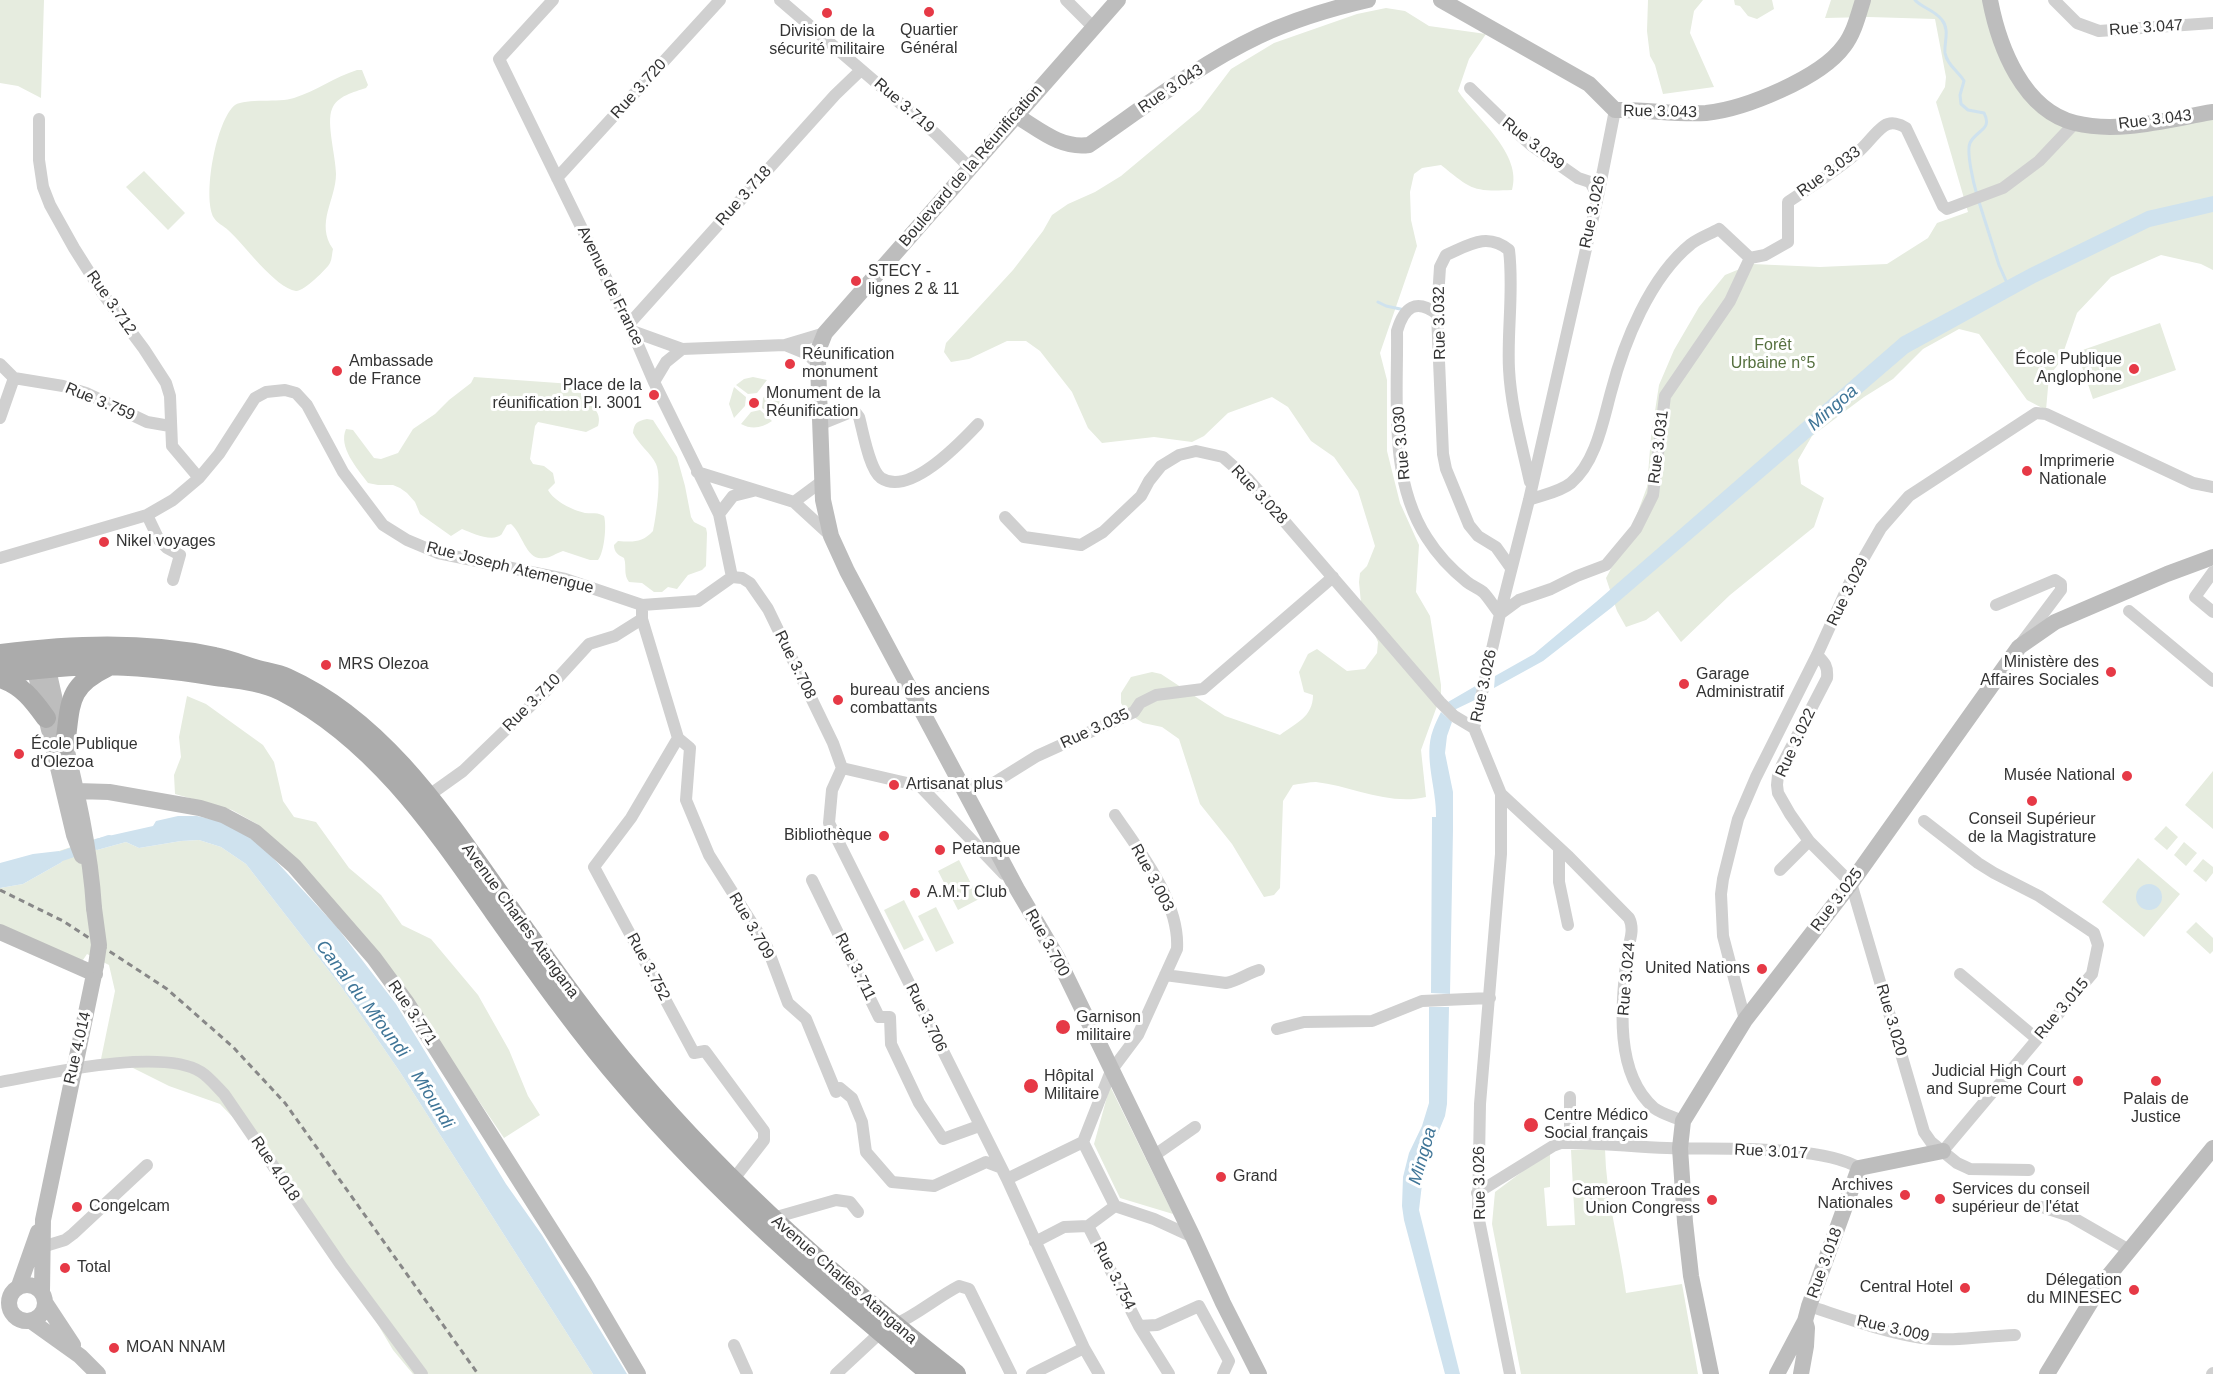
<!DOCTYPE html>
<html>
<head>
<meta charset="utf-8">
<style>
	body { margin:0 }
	canvas { display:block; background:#fff }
</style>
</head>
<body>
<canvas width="2213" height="1374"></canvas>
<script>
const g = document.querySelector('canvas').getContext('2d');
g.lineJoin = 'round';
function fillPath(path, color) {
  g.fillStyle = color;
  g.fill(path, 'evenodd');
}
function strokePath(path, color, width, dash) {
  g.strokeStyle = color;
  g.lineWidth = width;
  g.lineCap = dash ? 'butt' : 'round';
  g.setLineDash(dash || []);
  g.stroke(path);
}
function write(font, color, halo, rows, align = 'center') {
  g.font = font + ' Helvetica,sans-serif';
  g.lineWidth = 6;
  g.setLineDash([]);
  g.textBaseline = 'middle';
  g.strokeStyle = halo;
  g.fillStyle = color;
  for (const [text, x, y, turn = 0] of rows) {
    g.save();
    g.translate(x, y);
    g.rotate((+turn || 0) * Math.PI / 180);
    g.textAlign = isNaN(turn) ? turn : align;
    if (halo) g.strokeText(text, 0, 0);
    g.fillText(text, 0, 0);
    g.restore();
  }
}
fillPath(new Path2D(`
	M0,0h44l-3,98 -23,-12 -18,-3z
	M1648,0h55l-9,11 -4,22 24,54 -51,7 -8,-29 -5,-9 -3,-25z
	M1734,0h38l2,9 -17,10 -9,-3 -8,-10 -5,-1z
	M1831,0h159l38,90 47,32 138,-11v159l-12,-6 -40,-9 -50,22 -34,36 -17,49 -11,14 -3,34 -19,-10 -48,-66 -20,-5 -36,20 -30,30 -29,18 -52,39 -14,24 3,24 23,14 -10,29 -84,68 -49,47 -23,-31 -12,9 -20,7 -9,-16 -11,-33 24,-45 17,-46 4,-50 8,-52 15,-35 25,-43 26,-32 27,-11 68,3 67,-3 41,-26 9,-15 31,-11 -32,-110 9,-15 1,-10 -11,-58 -66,-2 -44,1z
	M1386,8l19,3 24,15 57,8 -17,25 -11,32c18,27 65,63 54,99 -40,2 -41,-1 -71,-25l-19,3 -8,6 -4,18 1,28 6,26 -37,107 7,27v71l13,52 19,42 -3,47 14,24 11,69v10l-20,55 5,47c-37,9 -74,-11 -110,-15 -7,0 -16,2 -23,3l-10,16 -3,87 -6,7 -10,2 -32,-53 -32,-40 -21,-65 -17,-12 -19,-4 -17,-11 -5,-9v-10l10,-16 21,-5 9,2 64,42 55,19c16,-12 33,-18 33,-40l-9,-3 -5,-20 9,-18 9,-5 30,22 18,-2 12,-16 1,-11 -17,-39 -2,-21 1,-9 7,-7 8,-20 -17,-55 -24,-34 -23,-16 -23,-34 -16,-10 -44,16 -24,23 -12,6 -38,-5 -52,6 -14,-15 -16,-36 -32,-41 -14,-10h-19l-38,18 -18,3 -7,-10 2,-9 67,-73 30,-39 9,-16 16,-11 27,-12 26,-16 79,-66 31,-41 43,-26 83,-29z
	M357,70h5l6,15 -2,3c-12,4 -29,8 -34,21 -6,14 4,48 4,65 0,26 -21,49 -3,75 -1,4 -1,10 -3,14 -3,6 -27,29 -34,28 -21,-3 -52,-47 -68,-61 -4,-4 -11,-7 -14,-12 -12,-20 2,-98 21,-113 11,-7 44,-2 59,-7 22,-7 41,-21 63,-28z
	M144,171l41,42 -17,17 -42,-43z
	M2160,323l16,47 -83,29 -16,-47z
	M474,377l112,8 -5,4v7c8,10 22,14 17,30l-12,6 -48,-10 -3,4 -5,33 3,5 11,2 9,7 2,10 -7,7c6,11 24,20 37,23 7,1 12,-1 19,3 3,10 0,37 -6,44h-8l-27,-9c-7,2 -12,7 -19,7 -18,3 -21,-24 -33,-34l-4,1c0,0 -5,8 -5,9 -9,9 -30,-1 -40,-5l-11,7 -31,-22 -5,-12 -8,-9 -7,-5 -7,-3h-15l-10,-2c-11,-15 -30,-36 -22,-54l7,1 21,28 7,1 17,-6 15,-24 22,-15 14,-14 22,-17z
	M753,377l14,3 -10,13 -9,1 -12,-9 8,-6z
	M734,387l12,10 -1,9 -11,12 -5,-14z
	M774,387c8,10 7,21 0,31l-12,-10 1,-10z
	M760,410l12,11c-10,7 -20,9 -31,3l10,-12z
	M647,419l6,1 24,37 8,29 6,31 3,5 12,6 1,5 -1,33 -4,4 -14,5 -11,14 -9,-2 -6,5h-8l-12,-9 -13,-1c-6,-8 -2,-15 -5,-24 -6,-3 -10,-6 -10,-13l4,-4c15,1 24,2 35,-10 3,-14 9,-54 3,-67 -5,-11 -17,-19 -23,-31 1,-10 4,-12 14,-14z
	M187,696l19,8 57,41 11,17 9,39 11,16 22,5 33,46 32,27 21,30 29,14 47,56 31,55 19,46 12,19 -36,23 -64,-94 -183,-220 -25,-14 -57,-16 -1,-19 7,-18 -2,-20z
	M2213,771v58l-28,-24z
	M2166,826l12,11 -11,13 -13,-11z
	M95,839l2,11 29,-8 13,6 42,-7 18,-1 22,7 25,17 94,121 60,87 193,302h-180l-20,-24 -80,-135 -37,-53 -56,-58 -51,-18 -38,-19 -30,-8 14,-68 -6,-26 -22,-11 -8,12 -79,-30v-48l23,-4 39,-22 -3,-11z
	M2184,842l13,11 -11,13 -12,-11z
	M2138,858l42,36 -36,43 -42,-35z
	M2203,859l10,8v6l-7,9 -13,-11z
	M959,860l20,39 -21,11 -20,-39z
	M904,900l20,40 -20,10 -20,-40z
	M936,907l18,36 -18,9 -18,-36z
	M2196,922l17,16v13l-3,3 -24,-22z
	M1110,1086l63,128 -53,-16 -26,-54z
	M1605,1149c1,49 15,96 21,144l56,-9 16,90h-177l-29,-150 3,-32 52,-39 3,2v32l-6,1 3,38 28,-1 -4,-75z`), '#e6ecdf');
fillPath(new Path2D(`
	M2213,196v16l-63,15 -115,56 -127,70 -297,255 -68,53 -49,27 1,-12 39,-22 62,-52 305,-265 129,-69 117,-57z
	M1479,684l-2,15 -23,11 -6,-8z
	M1441,712l11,10 -5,14 -2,17 8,39v38l-3,164 -19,-1 1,-176h4c1,-28 -13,-60 -3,-87 2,-6 5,-12 8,-18z
	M178,816h19l31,7 34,23 74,80 60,78 110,180 36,51 85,139h-34l-193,-302 -60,-87 -94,-121 -25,-17 -22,-7 -18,1 -42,7 -13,-6 -29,8 -2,-11 58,-13 3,-5z
	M59,851l3,11 -39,22 -23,4v-25l33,-9z
	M2136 897a13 13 0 1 1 26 0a13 13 0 1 1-26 0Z
	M1429,1007h20l-2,97 -2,12 -21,51 -5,43 41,164h-15l-41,-154 -2,-14 1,-29 6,-24 13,-27 7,-23z`), '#cfe2ee');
strokePath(new Path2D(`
	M1915,0c7,8 20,10 27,20 8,10 2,22 3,33 2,12 14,19 19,28l-4,14 1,9 7,6 16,3c9,17 -8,17 -14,30 -4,9 4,42 7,52
	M1979,202l20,63 8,18
	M1378,302l8,4 19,4`), '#cfe2ee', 3);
strokePath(new Path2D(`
	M47,861l62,-21`), '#cfe2ee', 10);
strokePath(new Path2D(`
	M780,0l156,134 35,35
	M1066,0l28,28
	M2054,0l23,23 22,8 114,-8
	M1470,88l37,36 24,21 47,33 12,4 8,14
	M39,119v41l4,27 7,18 24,43 29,46 41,55 22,34 4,13 2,50 27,32
	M557,178l163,-178
	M1437,314c-21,-16 -33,-7 -40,17 1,68 -9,147 30,207 10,16 25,32 40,44 5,4 11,6 16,10 6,6 11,15 17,22l19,-14 32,-11 26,-13 29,-11 30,-36 17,-34 12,-99 65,-95 20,-43
	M629,324l206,-229 26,-25
	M632,331l50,18
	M785,345l40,-12
	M0,364l14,14 49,8 23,7 61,29 23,4
	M654,382l12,-20 16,-13 103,-4 22,9 11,10
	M0,418l14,-40
	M819,425l32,-13 5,1 3,4c4,14 10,52 22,61 29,19 80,-36 97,-54
	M697,472l97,30 37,34
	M1529,500c13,-5 31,-8 42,-17 25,-21 32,-62 40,-91 13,-50 39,-115 80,-148 8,-6 19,-10 28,-15l31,29 15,-3 23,-13v-40c24,-16 48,-31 69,-49 10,-8 17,-20 27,-27 7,-5 16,-2 22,2l37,78 4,3 56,-21 36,-27 36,-38
	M794,502l27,-20
	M719,514l14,-18 20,-5
	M147,515l12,25 8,8 13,7 -7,25
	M1005,517l19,20 57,8 22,-13 38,-36 8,-15 12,-15 18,-11 17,-4 27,6 25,22 192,223 14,14 20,12
	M0,558l147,-43 26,-15 26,-22 20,-24 36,-56 11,-6 19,-2 11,3 11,12 36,67 40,53 24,15 31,13 127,26 77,26 56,-4 34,-24 -13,-63 -65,-132 -22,-51 -133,-272 54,-59
	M1511,568l-15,-21 -18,-11 -9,-11 -23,-56 -3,-15 -6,-140 3,-47 6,-12c23,-10 41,-23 63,-5 5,40 -2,80 0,119 2,39 13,76 21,113
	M2213,572l-18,25 18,15
	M732,577l10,1 8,5 18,26 65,134 9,25
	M642,605v14l36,119 12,10 -4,52 23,55 58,92 21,56 18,16 30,73 4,-4 12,10 10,24 4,30 26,30 42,4 52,-24 13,5
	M1996,605l59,-25 6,4v6l-39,52
	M2129,611l84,70
	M1817,655c8,8 11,11 10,23l-45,87 -4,10 -1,10 1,8 12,21 19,27 42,42 73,249 7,10 26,21 13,6 59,1
	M678,738l-47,80 -37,49 100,186 11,-2 59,80v9l-31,40
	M920,786l84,88
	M1501,794l68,63 60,61c6,12 0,24 -2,36 -5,48 -14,118 27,154 8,6 20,9 29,13
	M428,796l35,-25 83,-80 43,-47 26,-8 27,-17
	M1924,821l54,42 16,10 45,23 55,37 4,12 -6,29 -149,177
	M1559,848v34l9,43
	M1780,870l29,-29
	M812,880l67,137h11l1,27 28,59 24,36 36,-13
	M1960,974l77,65
	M1165,975l61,8c12,-2 22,-10 33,-13
	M1745,1020l-22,-84 -2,-42 2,-15 15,-60 18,-42 61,-122 33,-73 31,-54 28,-32 127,-83 10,1 147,69 20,4
	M1277,1029l27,-7 68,-1 50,-20 68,-3
	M0,1082c45,-8 162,-35 201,-10 8,5 16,15 23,22l117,171 81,109
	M1083,1142l32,64
	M1570,1143v-46
	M1152,1157l43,-30
	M1007,1179l76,-37 28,-71 27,-36 39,-86c3,-47 -37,-97 -62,-134
	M1477,1193l76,-47 8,-3c35,-1 71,4 106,5 49,2 153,-4 192,20
	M2042,1207l28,9 59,34
	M773,1218l63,-18 14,2 8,10
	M1088,1226l51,100 30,48
	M1035,1242l29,-15 24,-1 27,-20 39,13 39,18
	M42,1247l23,-7 8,-6 74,-69
	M1809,1306c37,12 75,26 113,32 30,4 63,-2 93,-3
	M894,1325c23,-10 42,-27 65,-39l10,3 42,85
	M1139,1326l18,-1 42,-19 30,55 -6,13
	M734,1345l13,29
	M836,1374l45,-42
	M1032,1374l52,-26
	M1099,1374l-15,-26 -77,-169 -178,-356 3,-33 10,-22 78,18 72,-2 45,-28 97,-44 6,-9 16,-8 47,-6 130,-112
	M1510,1374l-32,-159 2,-111 21,-250v-60l-27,-66 26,-114 29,-114 69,-304 17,-86
	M2212,1374l1,-1`), '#d0d0d0', 12);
strokePath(new Path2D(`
	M1118,0l-293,333 -6,15 -1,16 5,136 8,36 16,35 170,318 40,68 136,280 30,66 36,71
	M1441,0l148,84 26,26c31,-1 60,5 91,3 39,-4 115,-35 138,-67 10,-13 14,-30 19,-46
	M1990,0c9,47 33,110 85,123 44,11 95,-4 138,-11
	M1015,115c24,14 45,34 74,30 55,-38 109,-80 170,-109 32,-15 74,-28 109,-36
	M48,669c17,80 41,158 46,239
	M35,671l39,164 8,21
	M77,791l32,1 91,16 23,7 32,17 39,34 80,92 33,45 177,279 54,92
	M0,932l95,42
	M9 1303a18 18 0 1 1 36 0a18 18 0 1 1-36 0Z
	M19,1286l19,-54
	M42,1292l1,-72 53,-255
	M46,1304l27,41
	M31,1321l49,35 18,18
	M1711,1374l-20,-98 -6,-54 -5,-74 3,-27 62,-101 106,-137 168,-236 36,-25 112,-48 46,-17
	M1777,1374l28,-53
	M1801,1374l5,-28 1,-18 -2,-7 4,-15 50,-138 84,-17
	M2047,1374l54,-89 112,-137`), '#bdbdbd', 16);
strokePath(new Path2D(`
	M0,654c72,-9 143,-12 215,3 12,2 24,7 36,11 12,4 25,5 36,10 100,45 162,145 223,231 40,56 81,114 126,167 94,111 205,208 320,298
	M0,673c32,-3 66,-8 99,-8 39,0 79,5 117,11 22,3 46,5 66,15 94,49 153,137 212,221 42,59 84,119 131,173 91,107 198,199 306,289
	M0,678c22,7 33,22 46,40
	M65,745c6,-41 1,-58 42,-78`), '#ababab', 20);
strokePath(new Path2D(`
	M0,890l63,31 104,68 66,58 52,56 193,271`), '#888', 3, [6, 4.5]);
strokePath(new Path2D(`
	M94,908l5,37 -3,20`), '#bdbdbd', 16);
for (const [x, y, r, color] of [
	[929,12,6,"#e63946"],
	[827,13,6,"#e63946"],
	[856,281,6,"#e63946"],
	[790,364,6,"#e63946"],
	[2134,369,6,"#e63946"],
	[337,371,6,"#e63946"],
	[654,395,6,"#e63946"],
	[754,403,6,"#e63946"],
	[2027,471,6,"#e63946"],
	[104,542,6,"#e63946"],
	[326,665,6,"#e63946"],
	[2111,672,6,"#e63946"],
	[1684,684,6,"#e63946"],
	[838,700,6,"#e63946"],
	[19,754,6,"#e63946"],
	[2127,776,6,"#e63946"],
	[894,785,6,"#e63946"],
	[2032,801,6,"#e63946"],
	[884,836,6,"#e63946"],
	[940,850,6,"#e63946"],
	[915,893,6,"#e63946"],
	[1762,969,6,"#e63946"],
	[1063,1027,8,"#e63946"],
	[2078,1081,6,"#e63946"],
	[2156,1081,6,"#e63946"],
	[1031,1086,8,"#e63946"],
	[1531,1125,8,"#e63946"],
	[1221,1177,6,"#e63946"],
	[1905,1195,6,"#e63946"],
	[1940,1199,6,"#e63946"],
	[1712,1200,6,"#e63946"],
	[77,1207,6,"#e63946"],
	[65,1268,6,"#e63946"],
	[1965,1288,6,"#e63946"],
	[2134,1290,6,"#e63946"],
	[114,1348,6,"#e63946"]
]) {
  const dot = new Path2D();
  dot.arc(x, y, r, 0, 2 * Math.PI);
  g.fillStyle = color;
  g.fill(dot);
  strokePath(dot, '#fff', 2);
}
write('16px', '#333', '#fff', [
	["Rue 3.047",2146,28,-4],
	["Rue 3.720",639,89,-48],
	["Rue 3.043",1171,89,-34],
	["Rue 3.719",904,106,41],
	["Rue 3.043",1660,112,1],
	["Rue 3.043",2155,120,-7],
	["Rue 3.039",1533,144,38],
	["Boulevard de la Réunification",971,166,-49],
	["Rue 3.033",1829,172,-36],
	["Rue 3.718",744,196,-48],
	["Rue 3.026",1593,212,-78],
	["Avenue de France",610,286,64],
	["Rue 3.712",111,303,55],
	["Rue 3.032",1440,323,-91],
	["Rue 3.759",100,402,23],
	["Rue 3.030",1402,443,-95],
	["Rue 3.031",1659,447,-83],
	["Rue 3.028",1259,495,47],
	["Rue Joseph Atemengue",510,568,14],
	["Rue 3.029",1848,592,-64],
	["Rue 3.708",795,665,64],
	["Rue 3.026",1484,686,-78],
	["Rue 3.710",532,703,-45],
	["Rue 3.035",1095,729,-25],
	["Rue 3.022",1796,743,-65],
	["Rue 3.003",1152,878,62],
	["Rue 3.025",1837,900,-53],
	["Avenue Charles Atangana",520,921,54],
	["Rue 3.709",751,926,60],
	["Rue 3.700",1047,943,61],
	["Rue 3.752",648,967,62],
	["Rue 3.711",855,967,64],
	["Rue 3.024",1627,979,-85],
	["Rue 3.015",2062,1009,-50],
	["Rue 3.771",412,1013,56],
	["Rue 3.706",926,1018,64],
	["Rue 3.020",1891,1020,74],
	["Rue 4.014",78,1048,-77],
	["Rue 3.017",1771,1152,3],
	["Rue 4.018",275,1169,56],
	["Rue 3.026",1480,1183,-91],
	["Rue 3.018",1825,1263,-70],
	["Rue 3.754",1114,1276,63],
	["Avenue Charles Atangana",844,1280,41],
	["Rue 3.009",1893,1329,13]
]);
write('16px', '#333', '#fff', [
	["Quartier",929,31,"center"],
	["Général",929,49,"center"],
	["Division de la",827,32,"center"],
	["sécurité militaire",827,50,"center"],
	["STECY -",868,272],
	["lignes 2 & 11",868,290],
	["Réunification",802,355],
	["monument",802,373],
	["École Publique",2122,360,"right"],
	["Anglophone",2122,378,"right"],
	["Ambassade",349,362],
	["de France",349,380],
	["Place de la",642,386,"right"],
	["réunification Pl. 3001",642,404,"right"],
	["Monument de la",766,394],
	["Réunification",766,412],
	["Imprimerie",2039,462],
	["Nationale",2039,480],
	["Nikel voyages",116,542],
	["Ministère des",2099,663,"right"],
	["Affaires Sociales",2099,681,"right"],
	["MRS Olezoa",338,665],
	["Garage",1696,675],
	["Administratif",1696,693],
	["bureau des anciens",850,691],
	["combattants",850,709],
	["École Publique",31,745],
	["d'Olezoa",31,763],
	["Musée National",2115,776,"right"],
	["Artisanat plus",906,785],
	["Conseil Supérieur",2032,820,"center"],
	["de la Magistrature",2032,838,"center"],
	["Bibliothèque",872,836,"right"],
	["Petanque",952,850],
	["A.M.T Club",927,893],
	["United Nations",1750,969,"right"],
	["Garnison",1076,1018],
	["militaire",1076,1036],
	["Judicial High Court",2066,1072,"right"],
	["and Supreme Court",2066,1090,"right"],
	["Hôpital",1044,1077],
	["Militaire",1044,1095],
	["Palais de",2156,1100,"center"],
	["Justice",2156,1118,"center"],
	["Centre Médico",1544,1116],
	["Social français",1544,1134],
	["Grand",1233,1177],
	["Archives",1893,1186,"right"],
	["Nationales",1893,1204,"right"],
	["Services du conseil",1952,1190],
	["supérieur de l'état",1952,1208],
	["Cameroon Trades",1700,1191,"right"],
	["Union Congress",1700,1209,"right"],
	["Congelcam",89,1207],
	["Total",77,1268],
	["Délegation",2122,1281,"right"],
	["du MINESEC",2122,1299,"right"],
	["Central Hotel",1953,1288,"right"],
	["MOAN NNAM",126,1348]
], 'left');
write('16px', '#56703f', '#fff', [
	["Forêt",1773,346],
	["Urbaine n°5",1773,364]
]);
write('italic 18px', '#3f7597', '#fff', [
	["Mingoa",1833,408,-41],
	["Canal du Mfoundi",362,999,53],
	["Mfoundi",432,1100,58],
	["Mingoa",1423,1156,-74]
]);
</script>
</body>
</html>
